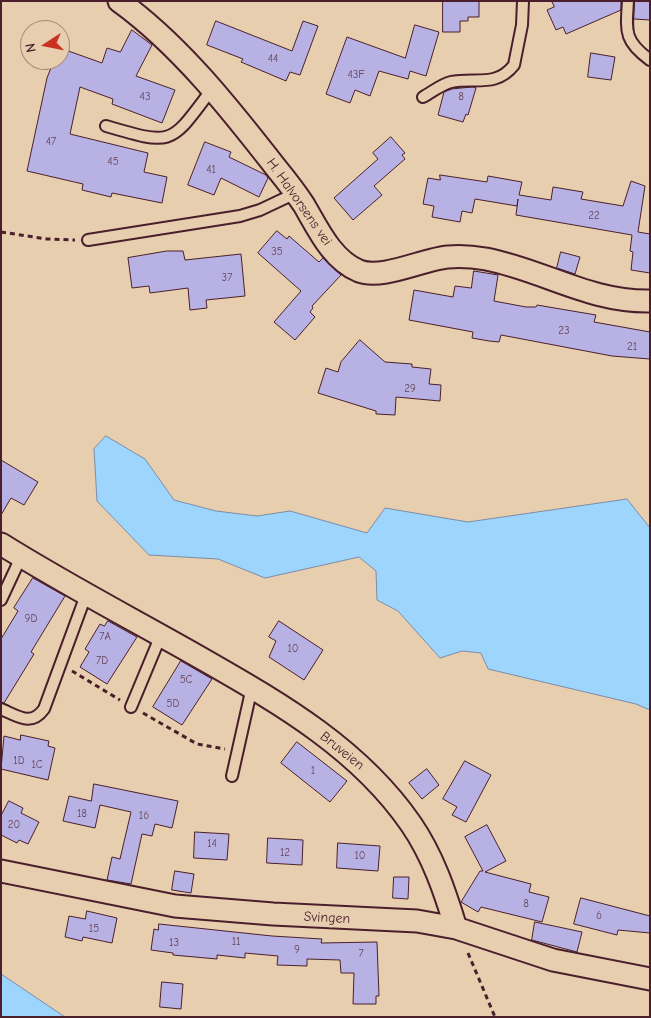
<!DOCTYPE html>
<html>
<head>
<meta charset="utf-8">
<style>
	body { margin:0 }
	#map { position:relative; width:651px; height:1018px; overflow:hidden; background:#e7ceaf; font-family:"Comic Neue",sans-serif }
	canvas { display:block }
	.frame { position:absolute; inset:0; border:2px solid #4a1f2b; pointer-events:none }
	.north { position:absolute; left:20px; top:20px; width:50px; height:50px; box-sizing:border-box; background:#e7ceaf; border:1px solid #a8887a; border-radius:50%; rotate:259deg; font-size:14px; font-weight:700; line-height:20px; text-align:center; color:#4a1f2b }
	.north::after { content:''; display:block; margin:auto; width:18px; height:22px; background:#c8321e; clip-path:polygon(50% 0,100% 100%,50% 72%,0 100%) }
</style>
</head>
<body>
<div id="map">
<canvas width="651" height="1018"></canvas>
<div class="frame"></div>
<div class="north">N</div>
</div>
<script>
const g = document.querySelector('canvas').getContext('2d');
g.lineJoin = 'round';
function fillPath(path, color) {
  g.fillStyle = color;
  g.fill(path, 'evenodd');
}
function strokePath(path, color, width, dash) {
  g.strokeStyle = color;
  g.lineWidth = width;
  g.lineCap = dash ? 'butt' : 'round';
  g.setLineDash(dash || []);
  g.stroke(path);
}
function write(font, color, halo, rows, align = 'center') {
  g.font = font + ' "Comic Neue",sans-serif';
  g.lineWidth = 5;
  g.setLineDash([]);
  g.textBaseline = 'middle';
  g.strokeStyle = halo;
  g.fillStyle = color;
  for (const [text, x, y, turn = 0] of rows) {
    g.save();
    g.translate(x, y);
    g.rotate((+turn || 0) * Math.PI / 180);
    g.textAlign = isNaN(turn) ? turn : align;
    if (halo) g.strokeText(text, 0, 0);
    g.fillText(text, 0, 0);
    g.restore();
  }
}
const water = new Path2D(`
	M106,436l39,23 29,41 42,11 41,5 33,-5 77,22 18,-25 83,14 159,-23 23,29v182l-14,-6 -148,-35 -7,-16 -19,-2 -22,7 -42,-47 -21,-11 -1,-29 -17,-14 -94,21 -47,-19 -69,-4 -52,-54 -3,-52z
	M1,974l64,43h-64z`);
fillPath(water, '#9dd5fc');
strokePath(water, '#7c8ca8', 1);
const building = new Path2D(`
	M443,1h36v16h-11v4h-8v11h-17z
	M552,1h69v9l-55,24 -3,-7 -7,3 -9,-20 7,-3z
	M635,1h15v19l-16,-1z
	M216,21l76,30 11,-30 15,5 -18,49 -10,-3 -4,9 -45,-19 2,-3 -36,-14z
	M415,25l24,7 -13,44 -16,-5 -2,8 -29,-8 -9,25 -15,-6 -5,13 -24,-9 21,-57 58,21z
	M132,30l20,15 -16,31 39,14 -13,33 -50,-19 1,-5 -33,-12 -10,47 78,19 -4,19 23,5 -5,26 -50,-10 -1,4 -29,-7 1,-6 -56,-13 20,-93 7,-18h6v-12l42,15 5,-15 13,4z
	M591,53l24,4 -4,23 -23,-3z
	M473,87l3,1 -8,27 -2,-1 -3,8 -25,-7 6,-23 8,-3z
	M391,137l14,16 -3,2 3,4 -31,27 8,9 -29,25 -19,-22 44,-39 -5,-6z
	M205,142l26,10 -2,5 37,18 2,3 -9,19 -38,-19 -7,17 -26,-10z
	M440,175l47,7 1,-6 34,6 -3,13 32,5 2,-13 30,5 -2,7 42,7 8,-25 14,5 -7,46 12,2v39l-19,-3 2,-18 -3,-1 2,-16 -116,-20 2,-16 -1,7 -42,-7 -3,14 -10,-2 -2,11 -28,-5 2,-11 -11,-2 5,-26 12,2z
	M277,231l10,8 2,-3 30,26 4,-4 18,17 -29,31 1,2 -3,4 5,5 -20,23 -21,-18 27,-31 -43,-38z
	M167,251h16l2,9 56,-6 4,42 -39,4 1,8 -17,2 -2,-22 -38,5 -1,-7 -17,2 -4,-30z
	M561,252l19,5 -5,17 -18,-6z
	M474,271l24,4 -4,26 32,6h10l1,-2 59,10 -2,7 56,10v27l-38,-3 -111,-21 -2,7 -10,-1 -17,-3 1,-6 -64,-12 5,-30 39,7 2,-11 16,2z
	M360,340l25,22 27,2v3l19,2 -2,15 12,1 -1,16 -44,-4 -1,18 -19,-1v-3l-58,-18 8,-25 12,4 3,-10z
	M1,460l37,22 -14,23 -13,-7 -10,17z
	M33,578l32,18 -34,56 3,2 -30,49 -3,-1v-63l17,-28 -4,-3z
	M108,621l29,16 -30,47 -27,-17 9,-15 -4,-3 15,-25 4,2z
	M279,621l44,29 -19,30 -35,-23 7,-16 -7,-4z
	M181,661l31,18 -30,46 -29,-18z
	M21,735l28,6 -1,5 7,2 -7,32 -47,-11 3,-33 16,4z
	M297,742l50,39 -17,21 -49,-39z
	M465,761l26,14 -25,47 -14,-7 5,-8 -14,-8z
	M427,769l12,16 -17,14 -13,-16z
	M94,784l84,17 -6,27 -17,-4 -3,12 -10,-2 -11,50 -24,-4 5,-23 8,2 11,-47 -31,-7 -5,23 -32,-7 6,-25 22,5z
	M9,801l14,7 -2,5 18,9 -11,22 -9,-4 -2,3 -16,-8v-19z
	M487,825l19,36 -21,11 46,12 -2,8 20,5 -7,25 -61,-15 -3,5 -17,-10 19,-31h3l-18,-34z
	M195,832l34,2 -2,26 -33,-2z
	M268,838l35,2 -1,25 -35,-2z
	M338,843l42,3 -2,25 -41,-3z
	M175,871l19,3 -3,19 -19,-3z
	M394,877h15l-1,22 -15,-1z
	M581,898l69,18v17l-32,-3 -1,5 -43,-11z
	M87,911l30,7 -5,25 -29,-6 -1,4 -17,-4 4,-21 16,3z
	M535,922l47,10 -5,20 -45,-12z
	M159,924l113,12 50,3 -1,4 56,-1 2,54h-3v8h-23l1,-31h-13l-1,-13 -33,-1v7l-30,-1 1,-9 -33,-3v5l-28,-3v4l-44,-4v-2l-22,-3 3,-21 4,1z
	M162,982l21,2 -2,25 -21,-2z`);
fillPath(building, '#b8b2e4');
strokePath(building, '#4a1f2b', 1);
const service = new Path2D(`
	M628,1c-2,31 -4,40 22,59
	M423,97c9,-5 19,-13 28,-15 24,-5 45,6 63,-17l8,-40 1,-24
	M106,126c68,20 64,19 106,-37
	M88,240l152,-24 20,-6 36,-17
	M1,600l20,-43
	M131,707l30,-72
	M1,709c17,7 30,18 43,0l42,-114
	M232,776l20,-89`);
const minor = new Path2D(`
	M119,1c61,44 112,109 158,168 9,11 19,24 27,36 14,24 28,55 55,66 24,9 64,-12 89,-14 12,-1 26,0 38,2 57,11 103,43 164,42
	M1,544c67,42 137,78 205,117 77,44 154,89 205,163 22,32 34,68 45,104
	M1,871l174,35 98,8 144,7 39,7 97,32 97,19`);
strokePath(service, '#4a1f2b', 14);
strokePath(minor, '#4a1f2b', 25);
strokePath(new Path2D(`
	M1,232l46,7 28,1
	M72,671l48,29
	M143,713l54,31 28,5
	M468,953l27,64`), '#4a1f2b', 3, [5, 4]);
strokePath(service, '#e7ceaf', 10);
strokePath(minor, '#e7ceaf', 21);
write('11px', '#664459', null, [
	["44",273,59],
	["43F",356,75],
	["43",145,97],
	["8",461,97],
	["47",51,142],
	["45",113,162],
	["41",211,170],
	["22",594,216],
	["35",277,252],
	["37",227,278],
	["23",564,331],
	["21",632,347],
	["29",410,389],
	["9D",31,619],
	["7A",105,637],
	["10",293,649],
	["7D",102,661],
	["5C",186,680],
	["5D",173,704],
	["1D",19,761],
	["1C",37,765],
	["1",313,771],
	["18",82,814],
	["16",144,816],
	["20",14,825],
	["14",212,844],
	["12",285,853],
	["10",360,856],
	["8",526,904],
	["6",599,916],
	["15",94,929],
	["11",236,942],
	["13",174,943],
	["9",297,950],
	["7",361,954]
]);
write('14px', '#4a1f2b', '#e7ceaf', [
	["H. Halvorsens vei",299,202,55],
	["Bruveien",342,751,39],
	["Svingen",327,918,3]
]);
</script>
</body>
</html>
